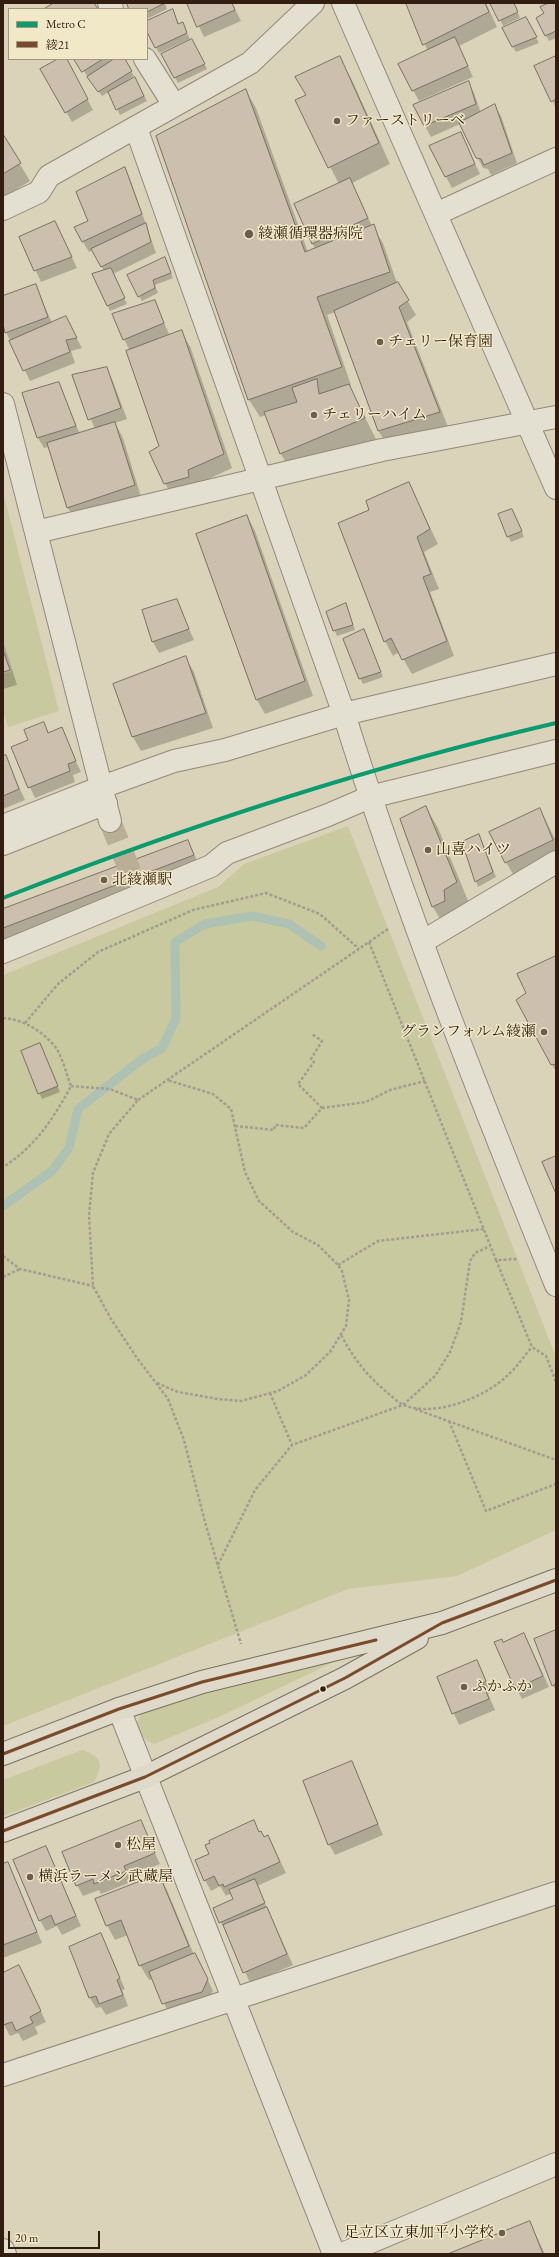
<!DOCTYPE html>
<html>
<head>
<meta charset="utf-8">
<style>
	body { margin:0 }
	#map { position:relative; width:559px; height:2257px; overflow:hidden; background:#dbd3b9; font-family:"EB Garamond","Noto Serif JP",serif }
	canvas { display:block }
	.frame { position:absolute; inset:0; border:4px solid #311e11; pointer-events:none }
	.legend { position:absolute; left:8px; top:8px; width:140px; height:52px; box-sizing:border-box; background:#f1e8c8; border:1px solid #a4977f; margin:0; padding:5px 7px; list-style:none; font-size:12px; color:#311e11 }
	.legend li { display:flex; align-items:center; gap:8px; height:20px }
	.legend b { width:20px; border:1px solid #a4977f }
	.scale { position:absolute; left:8px; top:2231px; width:92px; height:18px; box-sizing:border-box; border:2px solid #311e11; border-top:0; padding-left:5px; font-size:12px; line-height:14px; white-space:nowrap; color:#311e11; -webkit-text-stroke:3px #f1e8c8; paint-order:stroke }
</style>
</head>
<body>
<div id="map">
<canvas width="559" height="2257"></canvas>
<div class="frame"></div>
<ul class="legend">
<li><b style="height:5px;background:#0a9c6e"></b>Metro C</li>
<li><b style="height:5px;background:#7a4b2a"></b>綾21</li>
</ul>
<div class="scale">20 m</div>
</div>
<script>
const g = document.querySelector('canvas').getContext('2d');
g.lineJoin = 'round';
function fillPath(path, color) {
  g.fillStyle = color;
  g.fill(path, 'evenodd');
}
function strokePath(path, color, width, dash) {
  g.strokeStyle = color;
  g.lineWidth = width;
  g.lineCap = dash ? 'butt' : 'round';
  g.setLineDash(dash || []);
  g.stroke(path);
}
function write(font, color, halo, rows, align = 'center') {
  g.font = font + ' "EB Garamond","Noto Serif JP",serif';
  g.lineWidth = 3;
  g.setLineDash([]);
  g.textBaseline = 'middle';
  g.strokeStyle = halo;
  g.fillStyle = color;
  for (const [text, x, y, turn = 0] of rows) {
    g.save();
    g.translate(x, y);
    g.rotate((+turn || 0) * Math.PI / 180);
    g.textAlign = isNaN(turn) ? turn : align;
    if (halo) g.strokeText(text, 0, 0);
    g.fillText(text, 0, 0);
    g.restore();
  }
}
fillPath(new Path2D(`
	M3,492l56,219 -51,16 -5,-16v-37l9,-3 -9,-33z
	M348,826l208,531v173l-99,46 -109,13 -345,137v-751l215,-88 26,-23z
	M340,1659l-121,58 -65,27c-16,-7 -22,-16 -12,-32l67,-25z
	M82,1750c20,6 22,15 12,32l-91,34v-36z`), '#c8c99e');
fillPath(new Path2D(`
	M128,3h37l2,6 -20,10v-10h-17z
	M188,3h44l9,18 -37,16z
	M407,3h79l11,24 -38,19 14,31 -54,24 -6,-11 15,-39z
	M492,3h22l6,15 -17,8z
	M551,3h5v35l-7,3 -12,-23 8,-5z
	M172,10l7,14 3,-1 8,16 -31,14 -12,-24v-7z
	M525,18l14,25 -23,9 -13,-23z
	M192,40l15,29 -29,14 -16,-29z
	M556,57v51l-20,-42z
	M339,58l12,20 39,86 -38,19 20,43 11,17 14,40 19,32 -9,7 41,105 -61,18 -9,-15 -43,-118 -8,3 24,70 -2,1 27,53 -83,36 -12,-21 -15,-39 -6,2 -11,-17 -92,-263 89,-46 10,17 52,144 7,-3 -20,-45 44,-20 -43,-84 11,-5z
	M60,59h6l27,51 -21,12 -30,-53z
	M75,59h49l10,17 -6,4v2l7,-4 12,23 -27,14 -11,-23 -7,4z
	M468,82l6,11 7,20 14,-7 6,10 16,47 -26,12 -3,-6 -5,-1 -23,-44 -29,13 -17,-31z
	M460,133l20,41 -28,14 -22,-42z
	M3,136l27,45 -27,17z
	M124,169l6,10 26,74 -43,21 14,30 -17,7 -17,-37 11,-3 -11,-21 -4,2 -6,-10z
	M60,232l17,36 -36,14 -20,-44z
	M165,258l8,20 -18,7 3,8 -16,8 -3,-5z
	M36,286l16,37 19,5 11,20 -11,3 4,12 -45,18 -24,-49 -3,-12v-23z
	M155,302l14,32 -10,4v2l22,-8 9,14 42,122 -36,17 -23,13 -8,-15 -5,-36 -30,-96 -6,-12z
	M106,368l6,11 15,40 -12,4 8,15 19,62 -65,23 -9,-15 -19,-61 -5,1 -6,-10 -15,-44 35,-10 22,50 15,-5 -22,-53z
	M409,484l29,60 -14,8 15,37 -9,3 24,64 -42,18 -13,-22 -6,4 -8,-15 -14,-130z
	M247,516l8,15 58,165 -48,18 -8,-14z
	M515,516l9,21 -13,5 -3,-6z
	M176,600l18,40 -35,13 -6,-11 -10,-31z
	M346,604l9,26 -18,6 -10,-23z
	M366,636l17,41 -20,7 -3,-6z
	M3,640l14,45 -14,4z
	M185,657l9,15 19,56 -72,23 -8,-14z
	M43,723l6,10 12,-4 20,43 -8,3 2,7 -40,16 -23,-50 17,-7z
	M5,756l20,44 -22,9v-52z
	M426,807l12,21 31,75 -24,25 -12,-21 -32,-88z
	M540,809l16,32v24l-38,18 -12,-21z
	M479,835l17,42 -18,10 -15,-44z
	M188,841l15,32 -200,77v-40z
	M556,957v115l-39,-71 11,-7z
	M40,1044l20,48 -18,7 -20,-48z
	M556,1631v60l-3,-6z
	M524,1634l25,53 -27,12 -6,-11 -13,-45z
	M476,1661l15,31 -3,2 7,16 -36,15 -21,-48z
	M352,1762l31,73 -48,20 -6,-11z
	M140,1821l20,43 -30,13 1,5 -30,12 -2,-4 -16,6 -6,-11z
	M253,1822l11,16 4,-2 18,37 -29,13 36,79 -43,18 -22,-51 -8,-10 15,-23 -6,-5 -3,2 -6,-10 -9,5 -6,-11 5,-26z
	M46,1847l35,79 -19,9 -5,-9 -11,5 -6,-11z
	M8,1863l34,80 -39,15v-93z
	M159,1875l8,15 27,65 7,10 12,26 -6,11 -38,12 -16,-35 -4,1 -9,-15 -12,-30 -13,5 -8,-15z
	M101,1935l24,54 -3,1 6,16 -22,9 -5,-8 -5,1 -6,-10 -20,-51z
	M3,1974l21,3 22,45 -11,5 3,7 -15,7 -5,-8 -8,3 -7,-13z
	M530,2223l15,31h-94z`), '#0003');
strokePath(new Path2D(`
	M3,1206l49,-35 17,-23 9,-39 63,-49 21,-12 14,-30 -1,-76 30,-18 48,-8 36,8 32,22`), '#adc2b3', 9);
const building = new Path2D(`
	M54,3h40l4,6h-54z
	M127,3h38l-18,9v-3h-18z
	M187,3h45l3,7 -38,17z
	M406,3h79l4,9 -66,33z
	M490,3h24l4,9 -19,9z
	M549,3h7v28l-11,5 -9,-18 8,-5 -4,-6z
	M173,9l5,15 5,-2 4,11 -32,15 -8,-16v-11z
	M526,17l11,20 -25,10 -10,-19z
	M455,37l13,29 -56,25 -14,-27z
	M192,39l13,25 -31,14 -13,-24z
	M340,56l39,87 -51,25 -33,-68 11,-5 -11,-18z
	M556,56v43l-5,3 -17,-36z
	M58,59h9l21,40 -23,14 -25,-44z
	M74,59h29l-21,13z
	M114,59h11l7,12 -34,21 -11,-15z
	M135,77l9,19 -28,14 -8,-18z
	M469,81l7,23 -52,22 -11,-21z
	M246,89l59,163 69,-28 16,48 -73,25 25,70 -94,33 -92,-264z
	M495,104l17,49 -28,12 -3,-6 -5,-1 -17,-35z
	M461,132l14,32 -30,13 -16,-31z
	M3,134l18,29 -18,11z
	M125,167l17,47 -60,28 -8,-15 14,-6 -12,-29z
	M350,178l18,40 -56,26 -18,-40z
	M55,221l17,36 -38,14 -15,-34z
	M146,223l5,19 -50,25 -10,-18z
	M165,257l6,16 -18,7 2,8 -17,9 -11,-22z
	M111,268l14,30 -18,8 -15,-32z
	M398,282l11,18 -10,7 41,105 -62,19 -44,-120z
	M36,284l12,33 -43,16 -2,-9v-28z
	M155,300l9,23 -41,17 -11,-26z
	M66,316l11,22 -11,2 4,12 -47,19 -14,-30z
	M182,330l42,124 -36,16 1,7 -25,7 -15,-32 10,-6 -33,-95z
	M107,367l14,41 -33,12 -16,-45z
	M317,379l2,15 30,-10 16,34 -85,36 -16,-42 33,-10 -5,-14z
	M59,382l17,44 -39,12 -15,-45z
	M115,422l20,63 -68,23 -20,-65z
	M409,482l21,47 -13,8 14,37 -8,3 24,64 -45,19 -11,-22 -7,4 -46,-119 31,-13 -3,-9z
	M512,509l10,22 -15,6 -9,-23z
	M247,515l58,166 -49,19 -60,-166z
	M177,599l12,30 -37,13 -10,-32z
	M346,603l7,22 -20,6 -7,-19z
	M364,629l17,43 -22,7 -16,-40z
	M3,650l7,20 -7,2z
	M186,656l20,57 -74,24 -19,-53z
	M44,722l4,11 14,-6 14,34 -8,3 2,7 -42,17 -17,-41 17,-7 -4,-10z
	M6,755l13,34 -16,7v-40z
	M426,806l31,76 -13,8 1,11 -13,6 -32,-88z
	M540,808l13,32 -48,23 -16,-31z
	M479,834l14,38 -18,10 -13,-40z
	M188,840l6,15 -191,73v-19z
	M556,956v108l-5,1 -35,-65 10,-7 -9,-19z
	M40,1043l18,43 -20,8 -17,-43z
	M556,1156v38l-14,-32z
	M556,1630v54l-4,2 -18,-47z
	M524,1633l19,43 -28,13 -21,-47 8,-3 1,3z
	M477,1660l9,21 -3,2 6,16 -37,15 -15,-37z
	M352,1761l26,63 -50,21 -25,-64z
	M141,1820l14,33 -31,13 2,5 -32,13 -1,-5 -17,7 -14,-34z
	M254,1820l5,12 2,-1 3,6 4,-2 12,27 -56,25 -1,-3 -4,2 -5,-10 -10,5 -9,-21 14,-6 -4,-9 5,-2 -1,-2z
	M46,1846l30,70 -21,9 -4,-10 -12,6 -26,-61z
	M8,1862l29,70 -34,13v-81z
	M159,1874l30,72 -50,20 -18,-46 -15,6 -11,-27z
	M255,1879l10,24 -46,20 -6,-15 20,-9 -4,-9z
	M267,1907l20,47 -44,19 -20,-48z
	M101,1933l19,45 -3,2 6,15 -24,9 -3,-8 -7,2 -20,-51z
	M195,1953l13,26 -6,13 -40,12 -13,-32z
	M19,1965l22,46 -11,6 3,6 -17,8 -4,-9 -9,3v-52z
	M530,2221l13,33h-95z`);
fillPath(building, '#cdbfae');
strokePath(building, '#787162', 1);
strokePath(new Path2D(`
	M110,821l25,63`), '#b9af97', 22, [22, 11]);
const minor = new Path2D(`
	M109,3l3,6
	M343,3l213,485
	M145,59l29,46
	M136,128l208,586c60,193 136,383 212,571
	M3,209l36,-17 10,-16 201,-113 63,-60
	M436,214l120,-55
	M3,404l107,417
	M36,532l346,-82 174,-33
	M3,826l99,-39 72,-26 51,-11 119,-36 212,-50
	M3,844l103,-41
	M422,942l134,-80
	M3,952l208,-86 16,-13 101,-38 42,-18 186,-46
	M119,1709l215,545
	M3,2075l553,-182
	M3,2250l2,4
	M342,2254l214,-90`);
const major = new Path2D(`
	M3,1754l116,-45 83,-27 240,-59 114,-43
	M3,1831l142,-54 200,-99 72,-40`);
strokePath(minor, '#908979', 24);
strokePath(major, '#787162', 24);
strokePath(new Path2D(`
	M369,942l127,318 21,-1
	M3,1018c20,1 41,14 53,30 7,10 10,26 15,38 -17,32 -37,62 -68,81
	M25,1023l33,-39 40,-32 95,-42 73,-17 54,21 39,35
	M71,1086l39,3 28,11 -29,34 -16,39 -4,42 4,71 18,33 26,39 31,41 16,41 21,82 36,122
	M138,1100l250,-171
	M322,1108l44,-6 24,-12 35,-9
	M235,1126l39,4 1,-5 29,3 18,-20 -24,-24 16,-22 -3,-3 11,-18 -10,-7
	M3,1256l17,13 73,17
	M496,1260l36,87 14,9 10,26
	M338,1265l40,-24 106,-12
	M3,1277l17,-8
	M341,1335c13,24 26,41 48,59 4,3 9,9 15,11 30,13 82,-8 104,-30 9,-8 16,-19 24,-28
	M157,1383l21,9 40,7 23,2 37,-10 28,-16 24,-23 16,-26 3,-26 -7,-29 -4,-6 -20,-20 -25,-13 -34,-31 -14,-29 -14,-63 -18,-15 -46,-14
	M270,1393l22,52
	M415,1409l141,51
	M449,1421l37,90 70,-27
	M218,1565l37,-75 37,-45 111,-40 32,-29 15,-24 11,-30 9,-61 5,-8 15,-7`), '#a29d92', 2.5, [3, 2]);
strokePath(minor, '#e3dfd1', 22);
strokePath(major, '#ded9c9', 22);
strokePath(new Path2D(`
	M3,1754l116,-45 83,-27 174,-42
	M3,1831l142,-54 200,-99 97,-55 114,-43`), '#7a4b2a', 3);
strokePath(new Path2D(`
	M3,898c181,-71 364,-131 553,-175`), '#0a9c6e', 4);
for (const [x, y, r, color] of [
	[337,121,4,"#6c5d4c"],
	[249,234,5,"#6c5d4c"],
	[380,342,4,"#6c5d4c"],
	[314,415,4,"#6c5d4c"],
	[428,850,4,"#6c5d4c"],
	[104,880,4,"#6c5d4c"],
	[544,1032,4,"#6c5d4c"],
	[464,1687,4,"#6c5d4c"],
	[323,1689,3.5,"#311e11"],
	[118,1845,4,"#6c5d4c"],
	[30,1877,4,"#6c5d4c"],
	[502,2233,4,"#6c5d4c"]
]) {
  const dot = new Path2D();
  dot.arc(x, y, r, 0, 2 * Math.PI);
  g.fillStyle = color;
  g.fill(dot);
  strokePath(dot, '#f1e8c8', 1.5);
}
write('15px', '#311e11', '#f1e8c8', [
	["ファーストリーベ",345,121],
	["綾瀬循環器病院",258,234],
	["チェリー保育園",388,342],
	["チェリーハイム",322,415],
	["山喜ハイツ",436,850],
	["北綾瀬駅",112,880],
	["グランフォルム綾瀬",536,1032,"right"],
	["ふかふか",472,1687],
	["松屋",126,1845],
	["横浜ラーメン武蔵屋",38,1877],
	["足立区立東加平小学校",494,2233,"right"]
], 'left');
</script>
</body>
</html>
